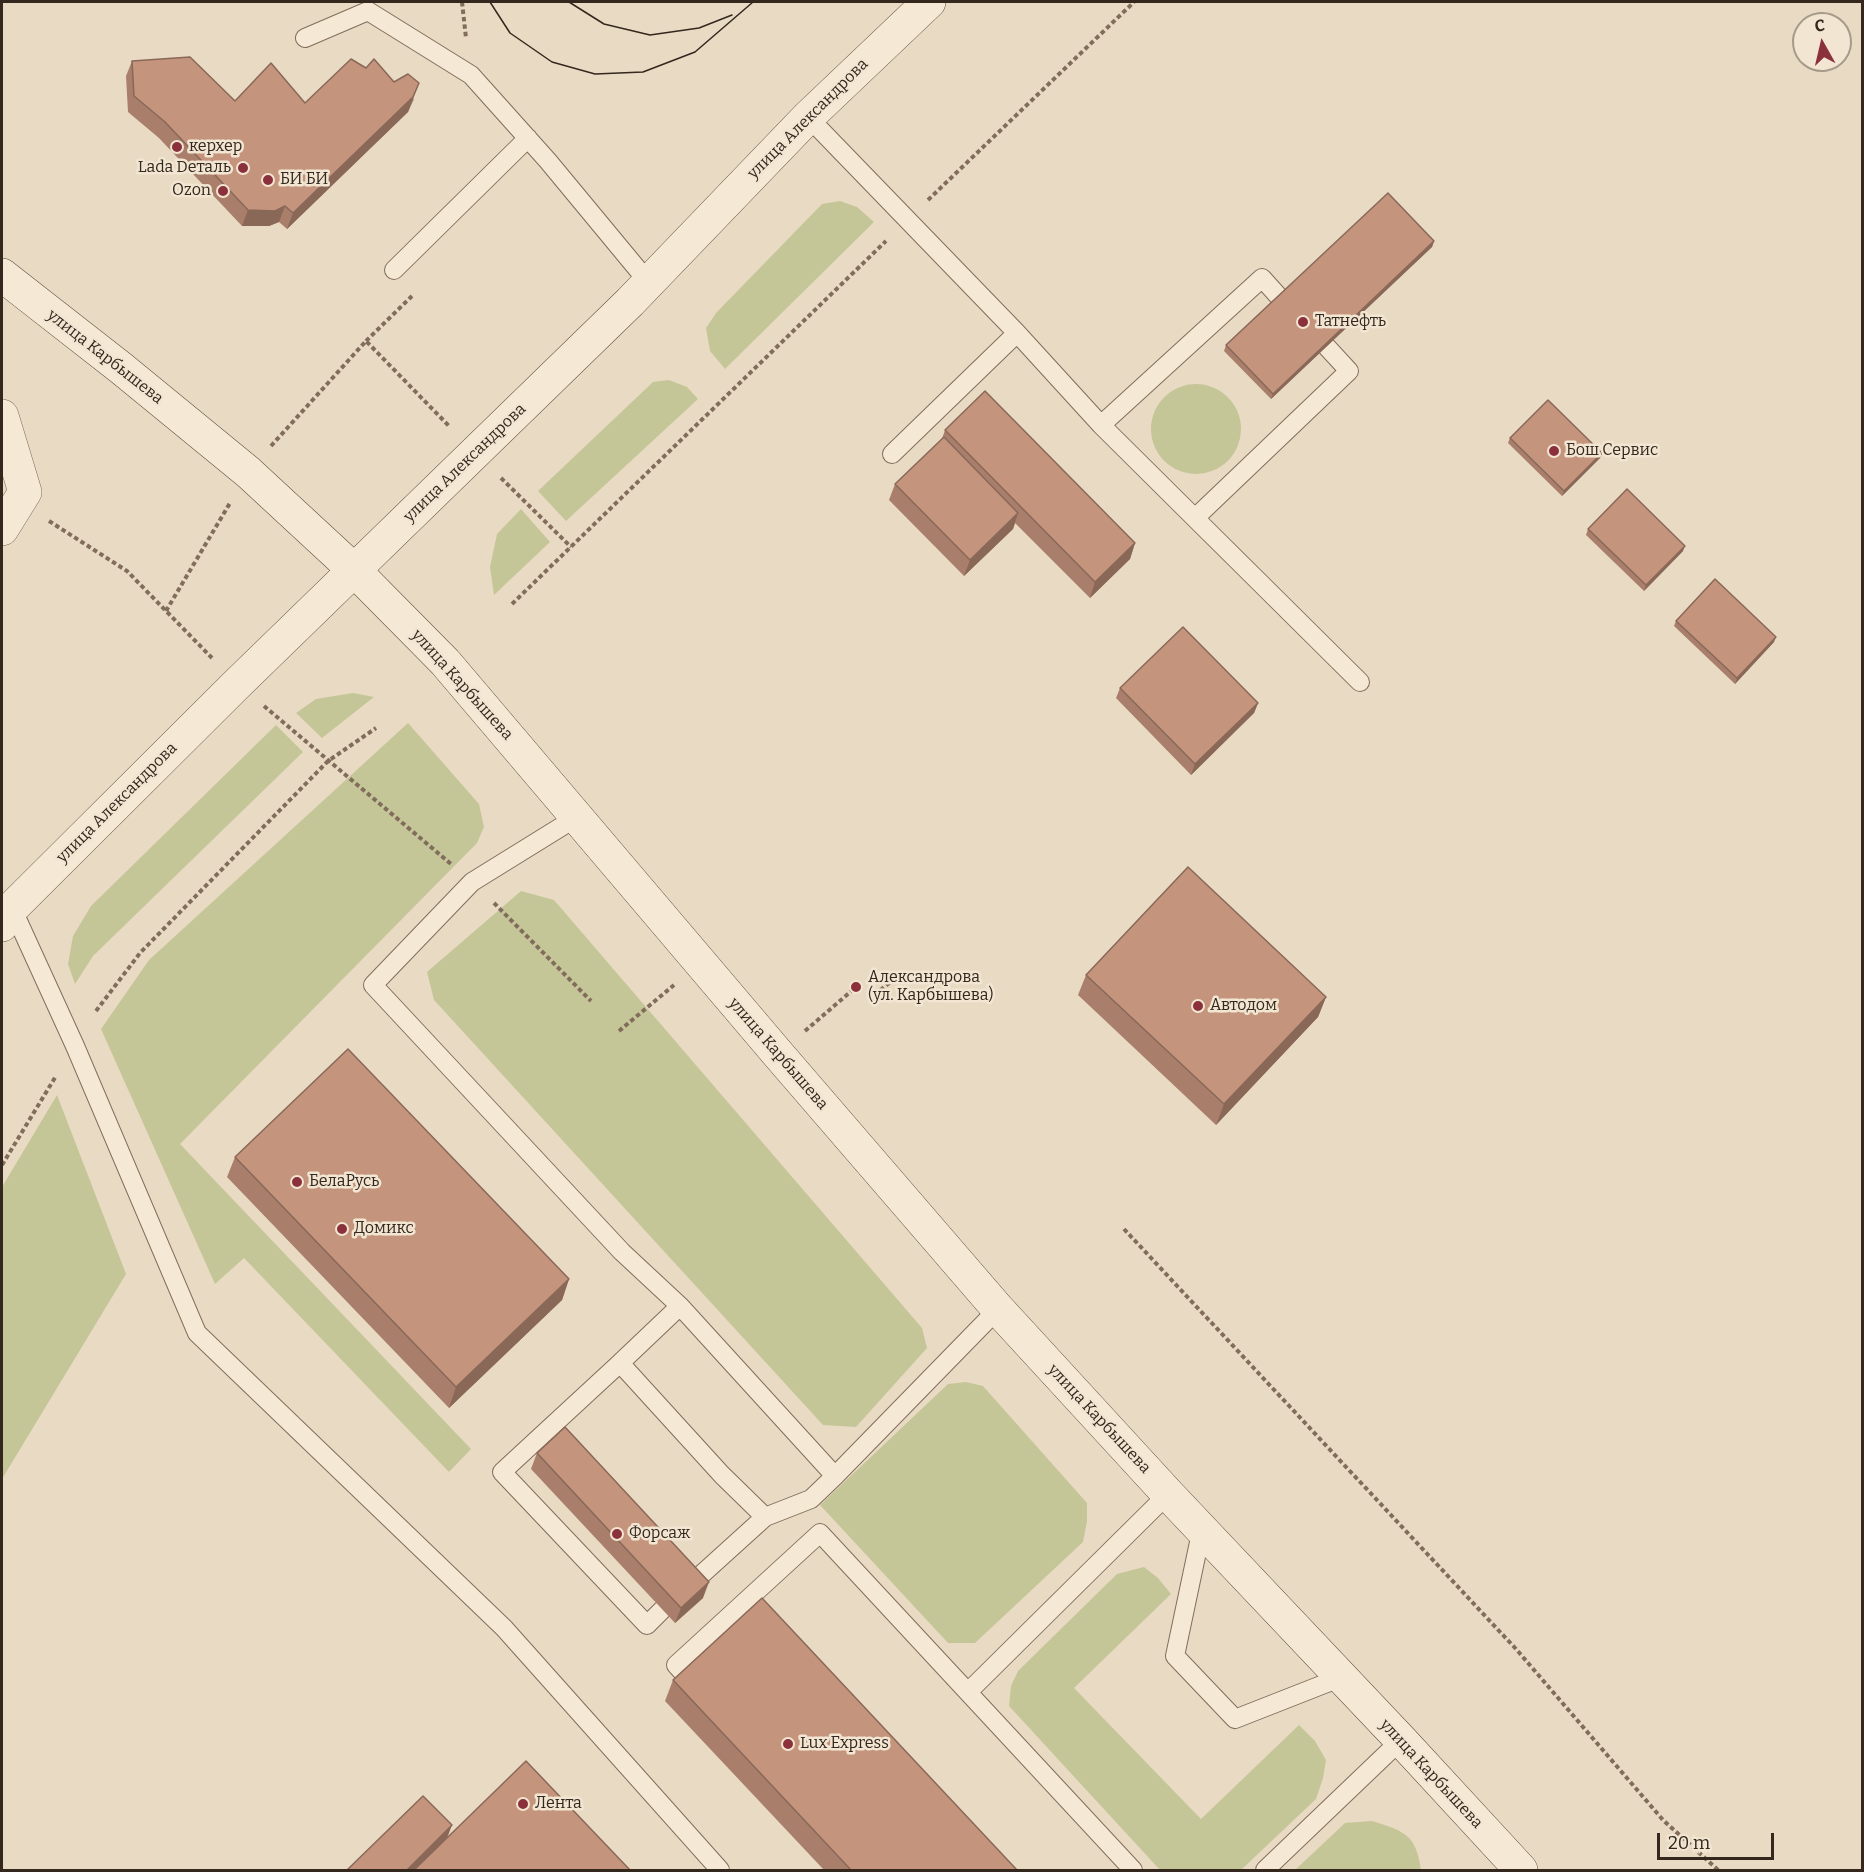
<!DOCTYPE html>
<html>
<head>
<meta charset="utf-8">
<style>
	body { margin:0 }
	#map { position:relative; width:1864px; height:1872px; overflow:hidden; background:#e9dac3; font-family:Bitter,serif }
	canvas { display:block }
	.frame { position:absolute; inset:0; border:3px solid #33271e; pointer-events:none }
	.north { position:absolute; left:1792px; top:12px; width:60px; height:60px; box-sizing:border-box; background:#f2e6d2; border:2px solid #a69a8a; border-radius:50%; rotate:352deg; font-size:16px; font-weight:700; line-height:24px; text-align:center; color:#33271e }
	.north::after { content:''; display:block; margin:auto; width:21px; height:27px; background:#8b313b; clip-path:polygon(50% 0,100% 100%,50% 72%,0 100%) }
	.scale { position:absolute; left:1657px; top:1833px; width:117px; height:27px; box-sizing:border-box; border:3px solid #33271e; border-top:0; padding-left:8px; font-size:18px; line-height:21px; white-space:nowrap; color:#33271e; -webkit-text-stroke:4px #f2e6d2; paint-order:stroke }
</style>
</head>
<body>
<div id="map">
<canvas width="1864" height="1872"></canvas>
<div class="frame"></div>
<div class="north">С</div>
<div class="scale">20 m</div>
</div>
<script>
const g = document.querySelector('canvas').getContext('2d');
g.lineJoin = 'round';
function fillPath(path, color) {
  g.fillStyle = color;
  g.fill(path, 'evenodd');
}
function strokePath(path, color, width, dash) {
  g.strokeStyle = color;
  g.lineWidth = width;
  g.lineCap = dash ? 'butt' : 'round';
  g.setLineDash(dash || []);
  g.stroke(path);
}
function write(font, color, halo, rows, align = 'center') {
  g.font = font + ' Bitter,serif';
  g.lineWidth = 5;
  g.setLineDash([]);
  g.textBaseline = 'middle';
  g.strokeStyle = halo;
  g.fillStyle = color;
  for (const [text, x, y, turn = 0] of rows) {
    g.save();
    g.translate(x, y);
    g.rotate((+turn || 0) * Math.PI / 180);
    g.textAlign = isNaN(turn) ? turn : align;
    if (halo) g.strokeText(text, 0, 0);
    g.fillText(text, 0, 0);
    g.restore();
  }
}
fillPath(new Path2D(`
	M840,201l17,6 17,15 -149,147 -15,-18 -4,-23 10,-15 106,-109z
	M669,380l18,7 11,12 -132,122 -28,-30 115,-109z
	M1151 429a45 45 0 1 1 90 0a45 45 0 1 1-90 0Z
	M521,509l29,33 -56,53 -4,-28 7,-33z
	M353,693l21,4 -52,41 -26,-25 20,-14z
	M408,723l71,81 5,23 -7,16 -297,301 291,305 -22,23 -205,-214 -29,26 -114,-255 48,-69z
	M276,725l27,27 -210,204 -18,28 -7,-20 5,-28 18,-30z
	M521,891l33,9 368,428 5,20 -71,79 -33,-2 -389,-425 -7,-28z
	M57,1095l69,179 -124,205v-292z
	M966,1382l17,4 104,117v18l-4,21 -108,101h-27l-128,-138 128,-121z
	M1144,1567l14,11 13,16 -97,94 127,131 98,-94 16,16 11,19 -3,18 -7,21 -75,71h-81l-151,-164 2,-20 7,-15 99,-97z
	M1372,1821c32,10 44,13 49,49h-126l50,-47z`), '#c5c698');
const lane = new Path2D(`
	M305,38l63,-27 103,64 77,86 101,122
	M808,117l209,216 84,92 259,257
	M394,270l134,-132
	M1101,425l161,-147 18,20
	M892,454l125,-121
	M1195,518l154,-147 -23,-25
	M577,817l-105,65 -99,103 249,267 58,54
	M12,908l63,138 122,287 307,295 216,242
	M620,1363l-118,109 145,153 15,-15
	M835,1476l-155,-170 -60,57 102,112 43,42 46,-18 24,-23 163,-167
	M1202,1528l-27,128 60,63 107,-42
	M691,1584l74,-67
	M698,1689l-22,-24 144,-132 313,337
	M968,1692l200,-198
	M1265,1870l136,-130`);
const street = new Path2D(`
	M2,416l23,76 -23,37`);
const secondary = new Path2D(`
	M2,275l119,93 127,104 107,99 90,91 333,392 220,255 170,185 233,246 120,130
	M2,925l10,-17 225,-224 393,-382 178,-185 121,-115`);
strokePath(lane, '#826d5c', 20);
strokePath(street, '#826d5c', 34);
strokePath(secondary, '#644e3f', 34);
strokePath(new Path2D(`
	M462,2l4,36
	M928,200l206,-198
	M366,341l46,-45
	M271,446l95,-105 83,85
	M501,478l70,69
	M49,521l78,50 85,87
	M512,604l374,-363
	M166,611l64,-108
	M264,706l187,158
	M494,903l97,98
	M869,1000l33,-28
	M96,1011l44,-58 188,-192 48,-33
	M619,1031l55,-46
	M805,1031l51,-44
	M2,1165l54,-89
	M1124,1229l392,420 147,171 55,50`), '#826d5c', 4, [4.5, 3]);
strokePath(lane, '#f5e9d6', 18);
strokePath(street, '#f5e9d6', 33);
strokePath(secondary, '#f5e9d6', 33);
strokePath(new Path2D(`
	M490,2l20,31 42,29 43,12 48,-2 52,-20 58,-50
	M569,2l35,22 46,11 49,-7 33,-13`), '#33271e', 1.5);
fillPath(new Path2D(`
	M132,61l103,40 70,2 61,-35 28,14 20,17 -6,13 -121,117 -8,-7 -10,4h-27l-83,-88 -31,-26 -2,-36z
	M1434,241l-2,6 -161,152 -47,-48 2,-6z
	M945,430l190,113 -5,16 -40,39 -75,-75 -2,6 -49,47 -75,-76 6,-16 47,-45z
	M1510,438l90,20 -38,38 -54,-53z
	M1588,529l95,22 -39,40 -58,-56z
	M1676,621l98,21 -39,42 -61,-58z
	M1120,688l138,15 -4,10 -63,62 -75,-77z
	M1086,975l240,22 -8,20 -102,108 -138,-130z
	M235,1157l334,122 -7,21 -113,108 -222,-231z
	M537,1453l166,145 -28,25 -144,-154z
	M673,1680l344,190h-193l-159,-169z`), '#a97f6c');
fillPath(new Path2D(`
	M419,83l-11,29 -121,117 6,-16z
	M285,206l-6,16 -10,4h-27l6,-16z
	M1434,241l-2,6 -161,152 2,-5z
	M1602,453l-2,5 -38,38 2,-5z
	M1018,513l-5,16 -49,47 6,-16z
	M1135,543l-5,16 -40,39 5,-16z
	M1685,546l-2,5 -39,40 2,-6z
	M1776,637l-2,5 -39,42 2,-6z
	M1258,703l-4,10 -63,62 4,-11z
	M1326,997l-8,20 -102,108 8,-21z
	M569,1279l-7,21 -113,108 7,-21z
	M709,1582l-6,16 -28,25 6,-15z
	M452,1825l-6,16 -29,29h-10z`), '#896858');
const building = new Path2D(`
	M190,57l45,44 36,-38 34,40 46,-44 15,9 8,-9 20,23 14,-8 11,9 -6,14 -120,116 -8,-7 -10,5 -27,-1 -83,-88 -31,-26 -2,-35z
	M1388,193l46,48 -161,153 -47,-49z
	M985,391l150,152 -40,39 -150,-152z
	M1548,400l54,53 -38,38 -54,-53z
	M944,437l74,76 -48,47 -75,-76z
	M1627,489l58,57 -39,39 -58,-56z
	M1715,579l61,58 -39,41 -61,-57z
	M1183,627l75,76 -63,61 -75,-76z
	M1188,867l138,130 -102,107 -138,-129z
	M348,1049l221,230 -113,108 -221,-230z
	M565,1427l144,155 -28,26 -144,-155z
	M762,1598l255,272h-166l-178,-190z
	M526,1761l104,109h-216z
	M423,1796l29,29 -45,45h-60z`);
fillPath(building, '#c4947d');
strokePath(building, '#896858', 1.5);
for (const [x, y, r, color] of [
	[177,147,6,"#8b313b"],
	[243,168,6,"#8b313b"],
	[268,180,6,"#8b313b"],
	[223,191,6,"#8b313b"],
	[1303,322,6,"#8b313b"],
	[1554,451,6,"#8b313b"],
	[856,987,6,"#8b313b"],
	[1198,1006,6,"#8b313b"],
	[297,1182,6,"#8b313b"],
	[342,1229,6,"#8b313b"],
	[617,1534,6,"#8b313b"],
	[788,1744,6,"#8b313b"],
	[523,1804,6,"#8b313b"]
]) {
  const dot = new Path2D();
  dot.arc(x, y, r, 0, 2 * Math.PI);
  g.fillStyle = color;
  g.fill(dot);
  strokePath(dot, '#f2e6d2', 2);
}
write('16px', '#33271e', '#f2e6d2', [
	["улица Александрова",808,119,-45],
	["улица Карбышева",105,357,38],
	["улица Александрова",465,463,-44],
	["улица Карбышева",462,685,48],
	["улица Александрова",117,803,-45],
	["улица Карбышева",778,1054,49],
	["улица Карбышева",1099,1419,47],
	["улица Карбышева",1431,1774,47]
]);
write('16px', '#33271e', '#f2e6d2', [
	["керхер",189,147],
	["Lada Dеталь",231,168,"right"],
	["БИ БИ",280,180],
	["Ozon",211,191,"right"],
	["Татнефть",1315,322],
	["Бош Сервис",1566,451],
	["Александрова",868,978],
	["(ул. Карбышева)",868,996],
	["Автодом",1210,1006],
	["БелаРусь",309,1182],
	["Домикс",354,1229],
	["Форсаж",629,1534],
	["Lux Express",800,1744],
	["Лента",535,1804]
], 'left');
</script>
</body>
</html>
